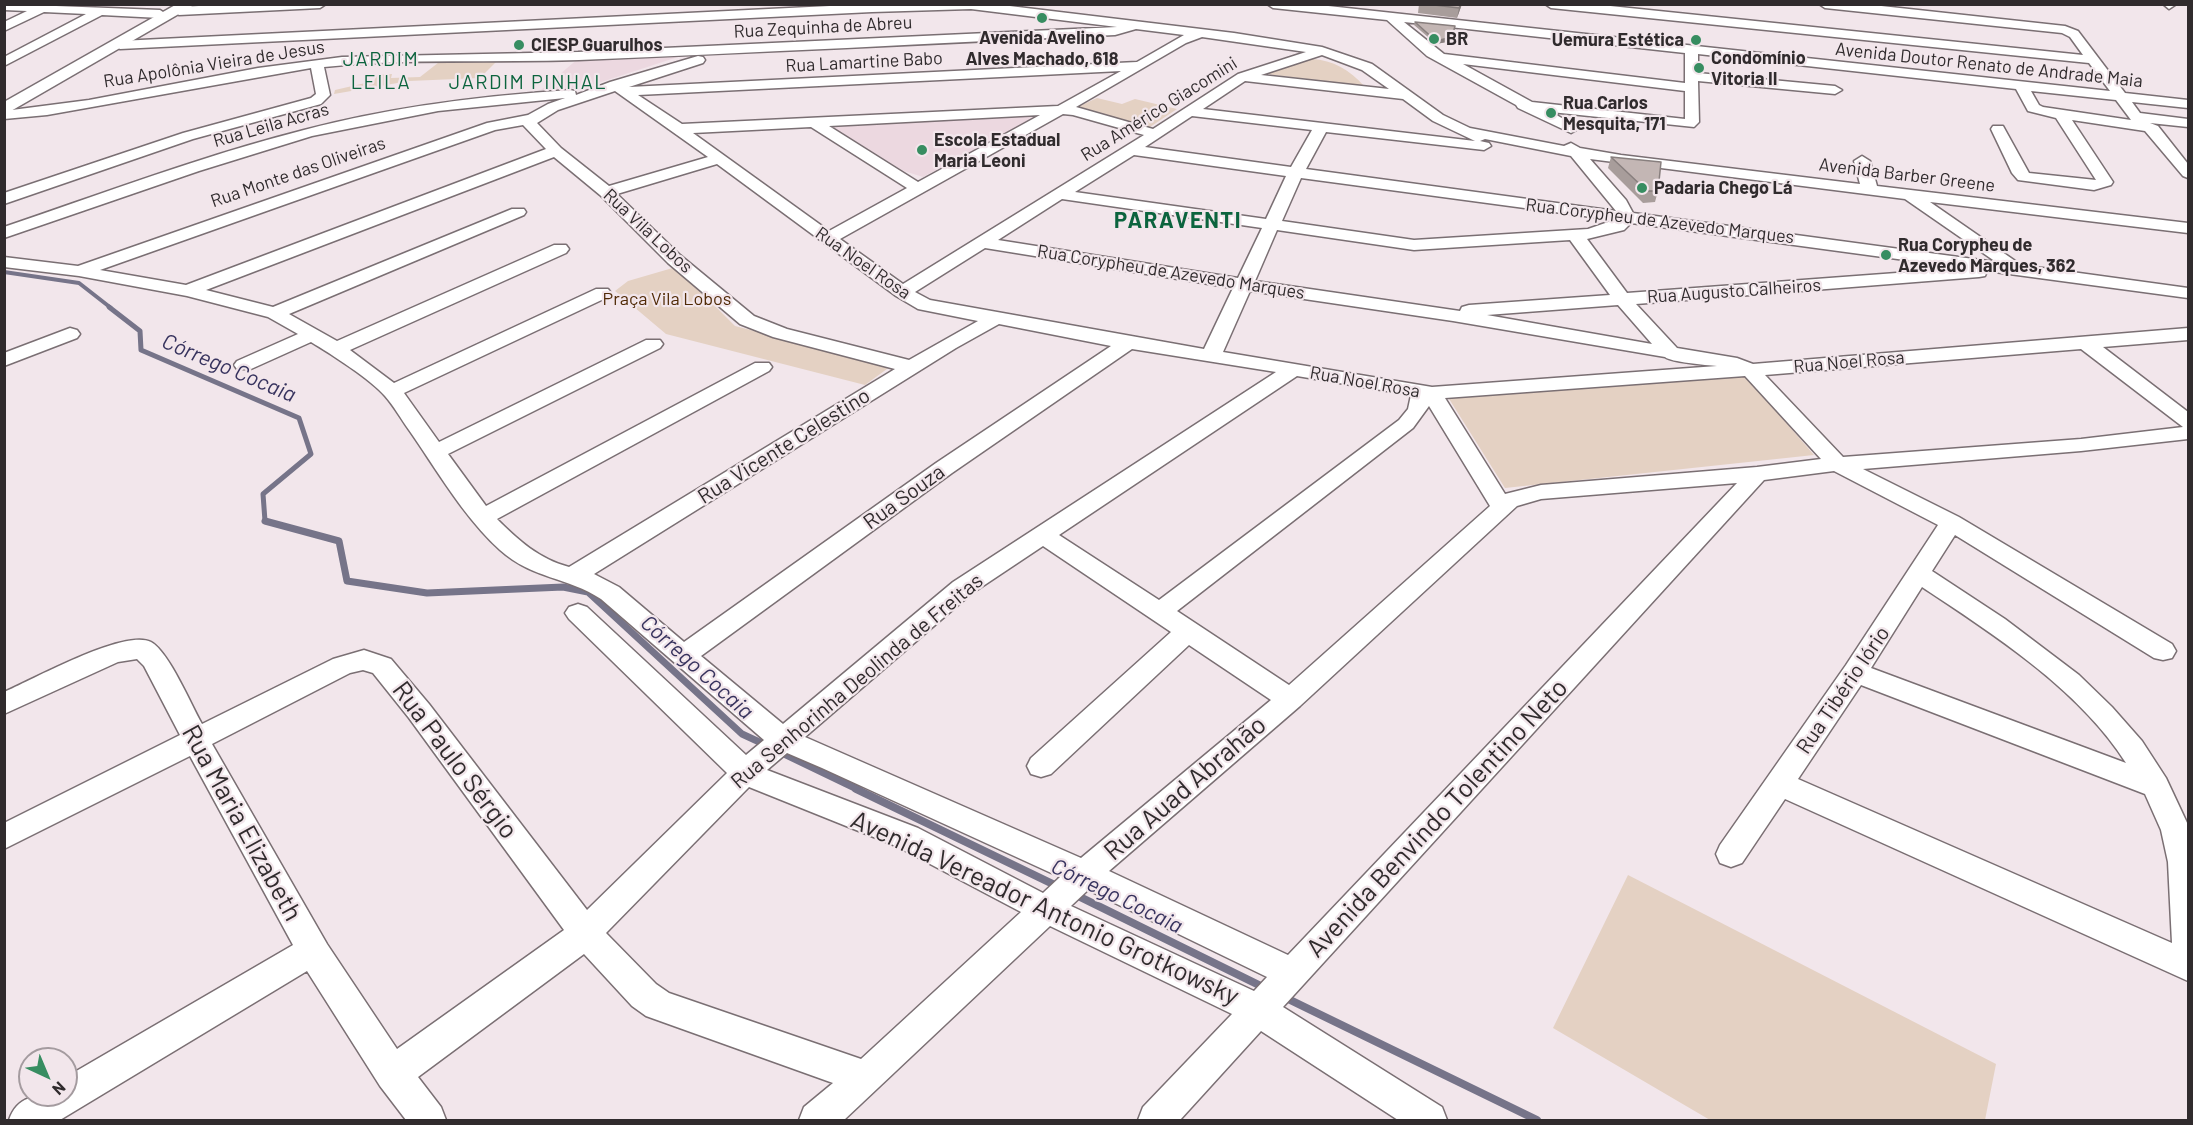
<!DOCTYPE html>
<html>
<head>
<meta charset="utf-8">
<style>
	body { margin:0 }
	#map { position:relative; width:2193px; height:1125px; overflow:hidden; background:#f2e6eb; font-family:Barlow,sans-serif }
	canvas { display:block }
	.frame { position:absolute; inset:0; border:6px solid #302b2d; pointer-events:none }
	.north { position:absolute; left:18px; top:1047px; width:60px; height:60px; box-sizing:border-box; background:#f2e6eb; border:2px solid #a49b9f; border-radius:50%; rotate:136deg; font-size:16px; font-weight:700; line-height:24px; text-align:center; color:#302b2d }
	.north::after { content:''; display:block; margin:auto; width:21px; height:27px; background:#378d61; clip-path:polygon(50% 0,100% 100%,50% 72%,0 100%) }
</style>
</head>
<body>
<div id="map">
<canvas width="2193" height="1125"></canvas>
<div class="frame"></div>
<div class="north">N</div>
</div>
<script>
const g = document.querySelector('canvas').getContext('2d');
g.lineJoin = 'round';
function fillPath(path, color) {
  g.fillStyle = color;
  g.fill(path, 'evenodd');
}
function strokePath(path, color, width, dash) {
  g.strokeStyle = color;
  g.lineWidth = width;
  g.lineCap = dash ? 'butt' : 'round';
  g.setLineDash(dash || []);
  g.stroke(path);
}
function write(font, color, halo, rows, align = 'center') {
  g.font = font + ' Barlow,sans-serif';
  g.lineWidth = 4.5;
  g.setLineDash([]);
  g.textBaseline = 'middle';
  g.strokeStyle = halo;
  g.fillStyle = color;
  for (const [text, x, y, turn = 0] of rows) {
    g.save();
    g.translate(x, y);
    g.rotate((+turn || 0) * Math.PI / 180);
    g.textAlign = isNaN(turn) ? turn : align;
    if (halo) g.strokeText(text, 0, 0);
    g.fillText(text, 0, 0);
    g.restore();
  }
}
fillPath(new Path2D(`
	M687,54l-101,33 -45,3 38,-32z
	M1040,115l-117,62 -19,-6 -71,-43 4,-3z`), '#ecd8e0');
fillPath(new Path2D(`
	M443,59h56l-19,19 -71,3 -75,13 1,-4 39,-9 3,-6 15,-1 -1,4 29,-1z
	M1312,59c21,1 38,11 52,27l-98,-12z
	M1097,98l25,6 13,-5 42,10 -30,20 -74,-20z
	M676,267l59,59 156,40 -26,19 -199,-51 -51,-43 13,-10z
	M1744,374l70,81 -309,33 -59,-94z
	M1628,875l368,189 -11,56h-275l-157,-92z`), '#e4d1c3');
strokePath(new Path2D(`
	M4,272l75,11 32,25`), '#767489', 4);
strokePath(new Path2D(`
	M109,307l31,24 1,19 158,68 12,36 -48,40 2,27 4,1`), '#767489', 5);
strokePath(new Path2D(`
	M265,521l74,20 8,40 80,12 136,-6 25,5 154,142 26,12
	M780,752l79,38`), '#767489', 7);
strokePath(new Path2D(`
	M856,789l203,98
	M1074,894l193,95
	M1284,997l253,123`), '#767489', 8);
const minor = new Path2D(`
	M4,4l156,6 6,4 -6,4 -58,-3 -98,51v-9l82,-43 -42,-2 -40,19v-9l23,-11 -23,-1z
	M238,4h88l-6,4 -141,7 -6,-4 6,-4z
	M870,4h123l241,29 88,14 50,17 71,51 27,13 94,18 7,-3 9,5 41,7 239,29 -6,-23 8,-5 8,5 7,25 311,37v10l-258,-31 91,63 167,23v10l-201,-27 -2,5 -6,1 -343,27 41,44 60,10 16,6 435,-36v12l-85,7 85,65v27l-107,12 -218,18 96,48 213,127 4,7 -4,7 -9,2 -9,-2 -199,-123 -23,36 73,48 74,56 33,32 30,34 24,37 22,47v156l-403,-182 -43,64 -11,4 -11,-4 -4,-9 4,-9 126,-180 92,-140 -104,-54 -70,9 -481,527 159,100 5,13h-49l-137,-89 -81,89h-42l5,-13 89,-93 -182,-88 -206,194h-45l5,-13 29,-24 -187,-67 -14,-10 -48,-52 -166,123 23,30 5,13h-40l-26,-34 -73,-115 -247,149h-51c9,-27 32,-25 57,-25v-18l227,-132 -103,-189 -186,93v-26l176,-88 -36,-69 -7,-7 -19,3 -114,52v-22c28,-12 121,-64 147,-50 18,10 40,63 51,82l131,-65 31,-9 27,9 38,45 158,206 140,-137 -158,-154 -4,-6 4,-6 9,-3 9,3 159,148 18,-15 -163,-141c-33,-22 -69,-20 -101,-49 -37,-34 -63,-80 -91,-120 -8,-11 -15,-24 -24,-34 -15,-17 -54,-42 -74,-54l-60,27h-14l-3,-4 3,-4 61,-27 -30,-17 -81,-21 -108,-20 -75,-9v-10l74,9 409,-143 41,-8 20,-11 17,-6 -127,13 -126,25 -113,35 -195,67v-11c100,-34 198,-71 300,-97 87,-23 176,-34 266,-40l5,1 1,4 34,-13 88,-26 5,1 2,3 -2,3 -74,24 508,-25 47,-27 -48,-6 -21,6c-179,8 -357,18 -536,25 -85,3 -170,-2 -255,7l6,28 -9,9 -128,35 -189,65v-11l179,-60 128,-35 5,-4 -5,-26 -264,47 -43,4v-8l85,-11 169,-32 84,-11 236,-5 539,-25 -146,-18 -99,3 -752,37 -6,-4 6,-4zM1202,37l104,15 -68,22 -85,55 -77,-22 110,-64zM1322,55l40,15 27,19 -128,-14zM1121,71l-63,35 -376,18 -44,-29zM1245,81l158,18 30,22 42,20 -272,-32zM615,91l93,66 -99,29 -48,-38 -24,-25 21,-13zM1063,114l10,1 71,20 -241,149 -63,-45zM1040,115l-122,67 -89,-56zM1192,116l120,14 -21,37 -146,-20zM523,125l23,24 -360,136 -86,-15 395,-140zM811,127l96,61 -78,43 -136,-98zM1326,132l158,18 7,-4 -2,-3 -9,-2 5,-2 86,17 45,55 -310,-42zM1134,155l152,21 -20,43 -191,-27zM554,157l46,38 68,68 72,61 33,13 122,32 -326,198c-30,-8 -51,-27 -72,-48l272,-148 3,-4 -3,-4h-14l-269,143 -38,-52 212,-106 3,-4 -3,-4h-14l-207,102 -35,-49 204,-96 3,-4 -3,-4h-12l-202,94 -44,-33 216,-97 3,-4 -3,-4h-12l-217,96 -48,-27 235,-99 2,-3 -2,-3h-12l-239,98 -67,-17zM1590,159l315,40 91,63 -363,-49 -7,-13zM717,164l179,132 22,13 60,12 -69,39 -122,-31 -33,-13 -74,-61 -63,-61zM1301,178l313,42 -26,9 -174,11 -132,-19zM1062,199l200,29 -24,50 -240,-38zM1631,223l333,45 -337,25 -40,-54 37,-9zM1277,230l137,20 156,-10 40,55 -141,10 -7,2 -2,4 -205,-30zM985,248l248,40 -29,61 -274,-49 -15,-8zM1250,291l203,30 212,36c5,5 41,8 52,9l-285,21 -209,-35zM1618,305l34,39 -165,-29zM999,324l112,22 -175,117 -252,179 -65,-55 -25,-13 362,-226zM1132,349l144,23 -323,210 -170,142 -82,-68 251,-183zM2081,349l102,78 -102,12 -238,18 -78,-82zM1297,376l114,19 -3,14 -9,11 -240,180 -100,-65zM1745,376l76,83 -64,8 -216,18 -36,9 -60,-96zM1429,406l61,100 -201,179 -112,-74 236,-183zM1737,483l-449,472 -179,-84 191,-165 217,-200 24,-7zM1043,546l128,86 -140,126 -4,8 4,8 10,3 10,-3 138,-129 82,55 -190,158 -276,-121 166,-143zM1922,587c71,47 157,102 204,176l-255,-95zM363,670l10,3 36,45 155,212 -167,119 -70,-105 -115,-200 138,-71zM1861,685l284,109 16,36 7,32 4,81 -374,-164zM787,753l35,15 238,109 -17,16 -125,-65 -151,-58zM749,787l147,59 125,66 -160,147 -192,-66 -13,-9 -50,-51zM1088,890l179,87 -13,14 -183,-85z
	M1267,4h43l800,87 -21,-28 -538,-55 -6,-4h46l492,51 -13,-18 -8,-4 -237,-25 -6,-4h44l202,22 13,5 47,62 63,7v8l-56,-6 8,11 48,6v8l-38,-4 8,3 30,38v14l-5,-2 -38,-45 -73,-11 41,62 -2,3 -17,5 -76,-10 -6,-7 -21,-44 2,-3h10l26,47 67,7 -40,-62 -28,-7 -12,-22 -318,-35v19l137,13 7,4 -7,4 -137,-13 1,41 -5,5 -143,-15 25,14 2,3 -7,4 -53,-25 -2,-3 -89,-49 -40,-36 -114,-12zM1404,22l281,31v30l-241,-29zM1463,64l222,27v28l-153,-17zM2031,91l85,9 15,20 -88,-13 -4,-2z
	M2163,4h12v1l-6,4z
	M70,328l7,2 3,4 -3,4 -73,28v-13z`);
const major = new Path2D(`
	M177,4h19l-192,111v-13z`);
strokePath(minor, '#7a6f73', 3);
strokePath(major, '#7a6f73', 3);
fillPath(minor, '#fff');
fillPath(major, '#fff');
fillPath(new Path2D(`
	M1419,4h43l-5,14 -39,-5z
	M1415,22l40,4 -3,15 -16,3 -22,-19z
	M1611,157l47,34 -3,11 -12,1 -35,-35z`), '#a89d9b');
fillPath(new Path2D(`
	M1461,4h1l-5,14 2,-10z
	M1452,37v4l-16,3v-3z`), '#887f7e');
const building = new Path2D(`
	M1426,4h35l-2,4z
	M1415,22l40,4 -3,11 -16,4z
	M1611,157l50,5 -3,29h-11z`);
fillPath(building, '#c3b6b4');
strokePath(building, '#887f7e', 1.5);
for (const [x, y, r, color] of [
	[1042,18,6,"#378d61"],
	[1434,39,6,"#378d61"],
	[1696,40,6,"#378d61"],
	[519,45,6,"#378d61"],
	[1699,68,6,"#378d61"],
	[1551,113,6,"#378d61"],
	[922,150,6,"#378d61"],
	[1642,188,6,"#378d61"],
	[1886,255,6,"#378d61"]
]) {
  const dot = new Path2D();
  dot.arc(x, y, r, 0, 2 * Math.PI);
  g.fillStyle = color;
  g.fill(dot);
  strokePath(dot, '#f2e6eb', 2);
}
write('18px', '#302b2d', '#f2e6eb', [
	["Rua Zequinha de Abreu",823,27,-3],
	["Rua Lamartine Babo",864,62,-3],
	["Rua Apolônia Vieira de Jesus",214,64,-9],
	["Avenida Doutor Renato de Andrade Maia",1989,65,6],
	["Rua Américo Giacomini",1159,109,-32],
	["Rua Leila Acras",271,125,-16],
	["Rua Monte das Oliveiras",298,172,-19],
	["Avenida Barber Greene",1907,175,7],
	["Rua Corypheu de Azevedo Marques",1660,221,7],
	["Rua Vila Lobos",648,231,43],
	["Rua Noel Rosa",863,263,35],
	["Rua Corypheu de Azevedo Marques",1171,272,9],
	["Rua Augusto Calheiros",1734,291,-4],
	["Rua Noel Rosa",1849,362,-5],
	["Rua Noel Rosa",1365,382,10]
]);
write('bold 18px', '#302b2d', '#f2e6eb', [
	["Avenida Avelino",1042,38,"center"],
	["Alves Machado, 618",1042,59,"center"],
	["BR",1446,39],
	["Uemura Estética",1684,40,"right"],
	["CIESP Guarulhos",531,45],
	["Condomínio",1711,58],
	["Vitoria II",1711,79],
	["Rua Carlos",1563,103],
	["Mesquita, 171",1563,124],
	["Escola Estadual",934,140],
	["Maria Leoni",934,161],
	["Padaria Chego Lá",1654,188],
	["Rua Corypheu de",1898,245],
	["Azevedo Marques, 362",1898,266]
], 'left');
write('18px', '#502a06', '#f2e6eb', [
	["Praça Vila Lobos",667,299]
]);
g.letterSpacing = '1.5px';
write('20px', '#0c643e', '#f2e6eb', [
	["JARDIM",381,59],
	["LEILA",381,82],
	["JARDIM PINHAL",528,82]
]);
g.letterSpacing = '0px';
write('21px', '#302b2d', '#f2e6eb', [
	["Rua Vicente Celestino",784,446,-32],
	["Rua Souza",904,497,-36],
	["Rua Senhorinha Deolinda de Freitas",857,681,-40],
	["Rua Tibério Iório",1843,690,-56]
]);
g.letterSpacing = '1.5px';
write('bold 22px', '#0c643e', '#f2e6eb', [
	["PARAVENTI",1178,221]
]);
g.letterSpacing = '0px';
write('italic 22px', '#37335e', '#f2e6eb', [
	["Córrego Cocaia",229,368,23],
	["Córrego Cocaia",697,667,42],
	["Córrego Cocaia",1117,896,26]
]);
write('26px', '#302b2d', '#f2e6eb', [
	["Rua Paulo Sérgio",455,760,53],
	["Rua Auad Abrahão",1185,788,-41],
	["Avenida Benvindo Tolentino Neto",1437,818,-47],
	["Rua Maria Elizabeth",242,823,61],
	["Avenida Vereador Antonio Grotkowsky",1045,908,25]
]);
</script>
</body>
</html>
